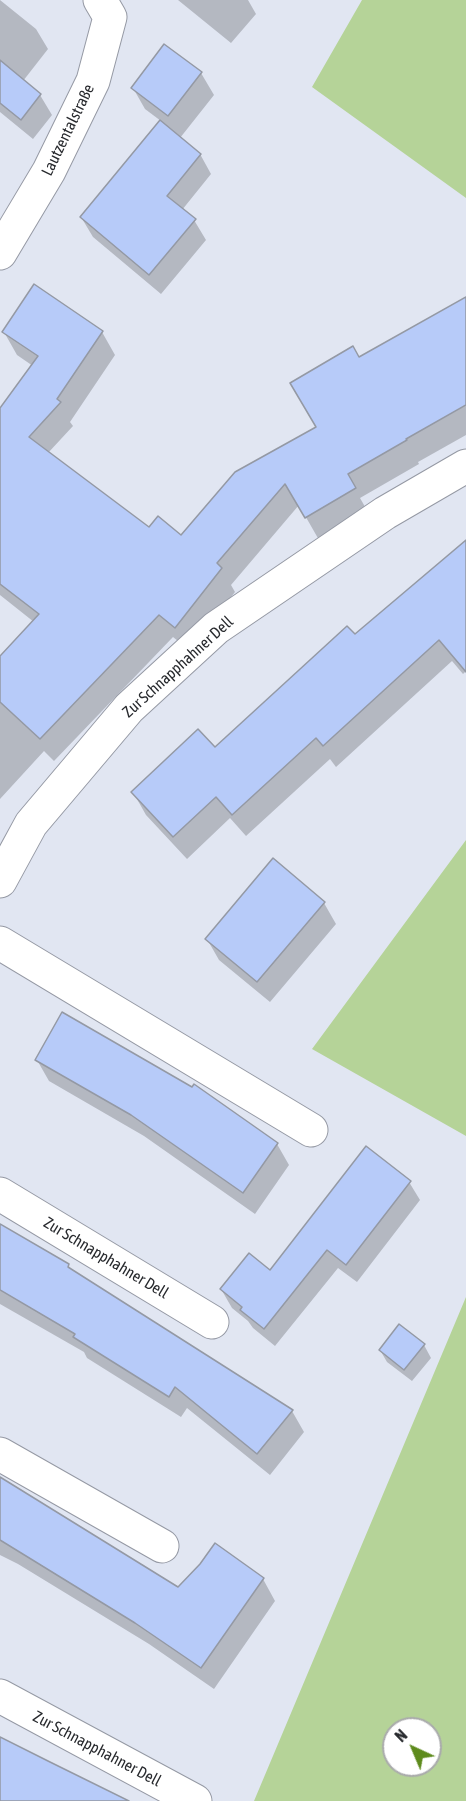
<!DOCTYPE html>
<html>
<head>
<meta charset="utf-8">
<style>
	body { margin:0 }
	#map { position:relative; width:466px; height:1801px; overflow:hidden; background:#e1e6f2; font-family:"Asap Condensed",sans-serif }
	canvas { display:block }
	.north { position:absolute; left:382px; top:1717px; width:60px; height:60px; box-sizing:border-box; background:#fff; border:2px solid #a9aaab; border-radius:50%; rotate:316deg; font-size:16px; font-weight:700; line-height:24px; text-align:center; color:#282a2e }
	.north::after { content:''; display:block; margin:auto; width:21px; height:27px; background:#5e8b1d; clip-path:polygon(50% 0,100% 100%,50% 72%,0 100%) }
</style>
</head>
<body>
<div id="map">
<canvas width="466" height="1801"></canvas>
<div class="north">N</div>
</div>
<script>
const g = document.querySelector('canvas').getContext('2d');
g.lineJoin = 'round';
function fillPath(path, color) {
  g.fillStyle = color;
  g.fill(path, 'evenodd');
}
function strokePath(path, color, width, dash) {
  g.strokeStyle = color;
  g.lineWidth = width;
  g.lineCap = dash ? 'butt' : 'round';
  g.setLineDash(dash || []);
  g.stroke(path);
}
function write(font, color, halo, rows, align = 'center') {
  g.font = font + ' "Asap Condensed",sans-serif';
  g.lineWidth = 4.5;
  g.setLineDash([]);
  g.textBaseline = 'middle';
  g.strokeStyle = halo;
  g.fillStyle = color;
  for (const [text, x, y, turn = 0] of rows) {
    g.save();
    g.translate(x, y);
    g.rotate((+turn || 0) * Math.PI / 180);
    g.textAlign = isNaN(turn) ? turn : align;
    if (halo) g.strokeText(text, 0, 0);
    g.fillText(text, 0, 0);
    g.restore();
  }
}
fillPath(new Path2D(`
	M362,0h104v198l-154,-111z
	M466,840v296l-154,-87z
	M466,1297v504h-212zM394,1729h36v36h-36z`), '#b5d398');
fillPath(new Path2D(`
	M0,0l36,29 12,20 -25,32 17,14 12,20 -19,24 -33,-27z
	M178,0h70l8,14 -25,29z
	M164,46l37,27 13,22 -34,43 20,16 11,20 -29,36 12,10 12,20 -45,54 -68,-57 -12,-20 80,-96 -16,-12 -12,-21z
	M466,299v136l-48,27 1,2 -59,34 8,14 -49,28 -20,-35 -68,80 4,7 -46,58 -16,-13 -119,124 -10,-10 -44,48v-141l34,-36 -34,-27v-174l33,-55 -16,-11 -13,-23h98l13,23 -45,67 3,4 -25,27 102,76 32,8 136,-109 40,-69z
	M466,566v105l-3,3 -11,-13 -116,106 -6,-8 -84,77 -16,-18 -43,41 -41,-44 -13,-23 81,-43 141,-112z
	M324,903l12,21 -66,78 -51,-42 -12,-21z
	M37,1060l240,84 12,21 -34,49 -111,-78 -95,-55z
	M409,1182l11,18 -63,82 -19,-14 -63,78 -22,-18 -5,-7 -16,-13 -11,-19 50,-17z
	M0,1225l68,40 5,7 219,139 12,21 -34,43 -83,-67 -6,9 -94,-59 -3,-6 -84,-48z
	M424,1345l7,13 -19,23 -25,-19 -7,-12z
	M0,1481l179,108 22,-24 14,-19 48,33 12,22 -61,88 -65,-45 -131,-80 -18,-9z`), '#0003');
const building = new Path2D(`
	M164,44l38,28 -34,44 -37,-28z
	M0,60l41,34 -20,26 -21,-17z
	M160,120l41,34 -34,42 29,23 -47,56 -69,-58z
	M34,284l69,47 -46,68 4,3 -32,35 120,90 9,-11 23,19 54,-63 81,-45 -26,-44 63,-37 6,11 107,-60v108l-60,34 1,1 -59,34 8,14 -51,30 -20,-34 -68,79 5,5 -47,60 -16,-13 -119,124 -40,-37v-46l39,-42 -39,-30v-176l38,-52 -36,-24z
	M466,540v132l-27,-32 -116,106 -7,-8 -84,77 -16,-18 -43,40 -42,-45 67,-63 17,18 132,-121 8,8z
	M273,858l52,44 -68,80 -52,-43z
	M62,1012l130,75 2,-3 84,59 -35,50 -112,-78 -96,-55z
	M366,1146l45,35 -65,84 -19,-15 -63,79 -24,-19 2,-3 -22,-18 29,-36 21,17z
	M0,1224l69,40 -1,3 225,143 -36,44 -82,-67 -6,10 -96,-60 2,-3 -75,-44z
	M399,1324l26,20 -21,26 -25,-20z
	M0,1477l178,110 22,-23 15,-21 49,35 -63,90 -66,-45 -135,-83z
	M0,1737l50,25 79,39h-129z`);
fillPath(building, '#b7cbf9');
strokePath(building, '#9499a4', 1.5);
const minor = new Path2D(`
	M0,253l49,-82 44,-90 17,-64 -10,-17
	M0,881l31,-57 98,-116 87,-80 169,-115 81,-47
	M0,943l311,187
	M0,1194l212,128
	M0,1454l162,92
	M0,1696l195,105`);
strokePath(minor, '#9599a4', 35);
strokePath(minor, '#fff', 33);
write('16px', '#282a2e', '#fff', [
	["Lautzentalstraße",68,130,-64],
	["Zur Schnapphahner Dell",178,667,-42],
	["Zur Schnapphahner Dell",106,1258,31],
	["Zur Schnapphahner Dell",97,1749,28]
]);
</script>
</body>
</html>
